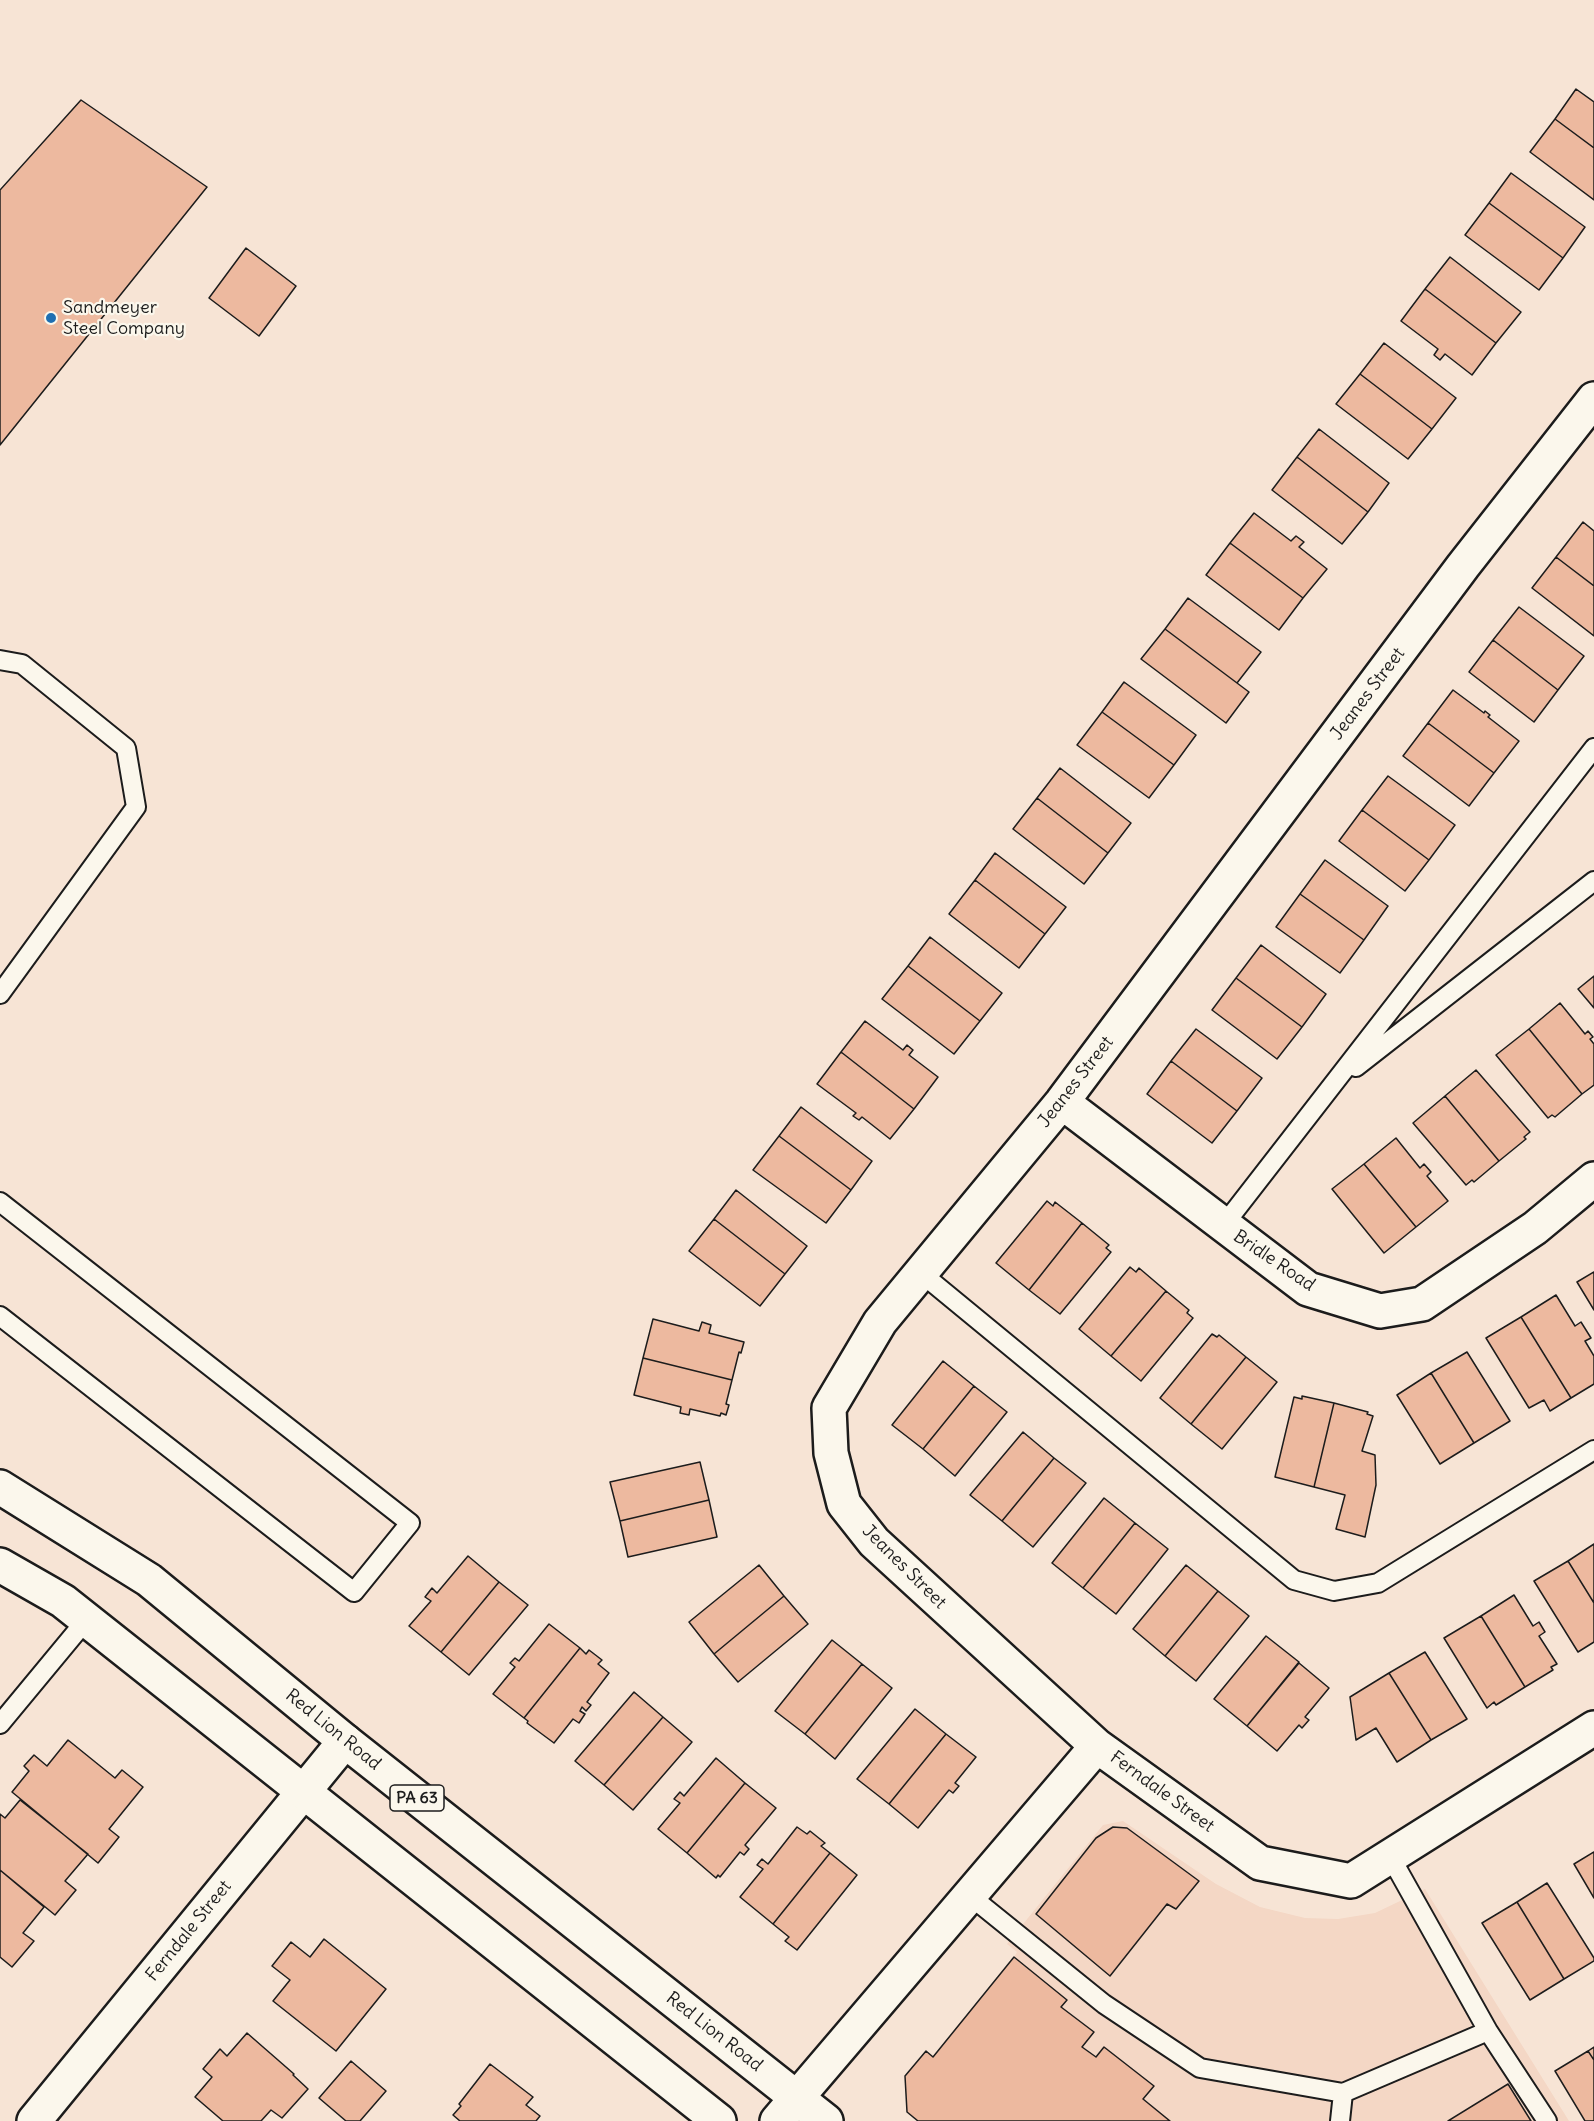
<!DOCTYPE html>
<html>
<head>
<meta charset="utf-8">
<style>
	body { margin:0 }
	canvas { display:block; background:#f7e4d5 }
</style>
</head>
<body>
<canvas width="1594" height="2121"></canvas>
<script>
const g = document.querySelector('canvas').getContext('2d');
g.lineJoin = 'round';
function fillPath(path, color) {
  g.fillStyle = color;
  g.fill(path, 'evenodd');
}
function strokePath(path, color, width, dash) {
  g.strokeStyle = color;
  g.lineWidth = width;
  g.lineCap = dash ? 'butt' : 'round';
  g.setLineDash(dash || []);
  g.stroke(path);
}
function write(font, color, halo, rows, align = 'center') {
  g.font = font + ' Delius,sans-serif';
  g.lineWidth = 4.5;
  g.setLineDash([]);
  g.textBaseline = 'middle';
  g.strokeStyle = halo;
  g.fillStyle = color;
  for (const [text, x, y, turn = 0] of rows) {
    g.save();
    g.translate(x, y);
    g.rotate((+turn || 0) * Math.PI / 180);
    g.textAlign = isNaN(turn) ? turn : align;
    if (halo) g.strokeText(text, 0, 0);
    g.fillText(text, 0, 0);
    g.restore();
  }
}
fillPath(new Path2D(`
	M1123,1821l93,63 44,23 45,11 33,1 37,-6 50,-24 144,232h-651l-11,-9 -2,-36 21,-25 7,5 81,-99 3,-5 -10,-8 96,-119z`), '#f4d7c5');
const building = new Path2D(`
	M1576,89l18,13v46l-39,-29z
	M81,100l126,87 -207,258v-255z
	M1555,119l39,29v52l-64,-48z
	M1511,173l74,54 -22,31 -74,-55z
	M1489,203l74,55 -24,32 -74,-55z
	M246,248l50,38 -37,50 -50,-38z
	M1450,257l71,55 -25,31 -71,-54z
	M1425,289l71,54 -24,32 -27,-21 -5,6 -6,-5 4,-6 -37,-28z
	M1384,343l72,55 -24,31 -72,-55z
	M1360,374l72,55 -24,30 -72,-55z
	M1319,429l70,54 -21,29 -71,-55z
	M1297,457l71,55 -26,32 -70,-54z
	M1254,513l37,28 5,-5 8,6 -5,5 28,22 -24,29 -73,-55z
	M1583,522l11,9v55l-38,-29z
	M1230,543l73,55 -24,32 -73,-55z
	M1556,557l38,29v50l-62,-48z
	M1188,598l73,54 -24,31 -72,-54z
	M1519,607l65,49 -26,34 -65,-50z
	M1165,629l84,63 -23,31 -85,-64z
	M1493,640l65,50 -24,32 -65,-50z
	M1124,682l72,53 -22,30 -72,-53z
	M1453,690l31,23 1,-2 5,4 -2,2 31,24 -25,32 -66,-50z
	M1102,712l72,53 -25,33 -72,-53z
	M1428,723l66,50 -25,33 -66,-50z
	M1060,768l71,55 -23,30 -71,-55z
	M1388,776l67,49 -26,35 -67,-50z
	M1037,798l71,55 -24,31 -71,-55z
	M1362,810l67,50 -24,31 -66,-50z
	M995,853l71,54 -21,27 -70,-54z
	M1325,860l63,46 -24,34 -64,-46z
	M975,880l70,54 -26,34 -70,-54z
	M1300,894l64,46 -24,33 -64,-46z
	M930,937l72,56 -22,28 -72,-55z
	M1261,945l65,49 -24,33 -66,-49z
	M908,966l72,55 -26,33 -72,-55z
	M1594,976v32l-16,-19z
	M1236,978l66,49 -25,32 -65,-49z
	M1560,1003l25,31 3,-3 5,6 -3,2 4,5v41l-12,9 -53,-65z
	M865,1021l38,29 4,-5 6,5 -4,5 29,22 -24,32 -73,-57z
	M1196,1029l66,49 -25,33 -66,-50z
	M1529,1029l53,65 -27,23 -3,-2 -4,3 -52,-63z
	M841,1052l73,57 -24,30 -28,-22 -3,3 -6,-4 3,-3 -39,-29z
	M1171,1061l66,50 -25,32 -65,-49z
	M1476,1070l54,62 -6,5 2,2 -27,22 -54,-65z
	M1445,1096l54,65 -25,21 -2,-2 -6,5 -53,-62z
	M801,1107l71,54 -21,29 -72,-54z
	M779,1136l72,54 -25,33 -73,-53z
	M1396,1138l24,30 4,-4 7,8 -4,4 21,25 -32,26 -52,-63z
	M1364,1164l52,63 -32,26 -52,-64z
	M736,1190l71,56 -22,28 -71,-55z
	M1047,1201l6,5 2,-4 27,21 -53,67 -33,-27z
	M714,1219l71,55 -25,32 -71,-55z
	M1082,1223l27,22 -3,3 5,4 -51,62 -31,-24z
	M1130,1267l6,5 3,-4 27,23 -55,65 -32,-27z
	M1594,1272v38l-17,-28z
	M1166,1291l23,19 -2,3 6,5 -52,63 -30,-25z
	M1556,1295l19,31 6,-4 10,16 -6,3 9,15v28l-23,14 -50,-81z
	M1521,1317l50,81 -21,13 -6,-11 -15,8 -43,-70z
	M653,1319l46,12 3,-9 9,3 -2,8 35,9 -3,11 -2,-1 -7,28 -89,-22z
	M1212,1334l5,3 2,-2 27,22 -55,67 -31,-26z
	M1467,1352l43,69 -36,22 -43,-70z
	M1246,1357l31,25 -55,67 -31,-25z
	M643,1358l89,22 -6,24 3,1 -3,10 -5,-2 -1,3 -30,-7 -1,6 -9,-2 1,-6 -47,-12z
	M943,1361l31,25 -51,63 -31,-24z
	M1431,1373l43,70 -34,21 -43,-69z
	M974,1386l33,26 -52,64 -32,-27z
	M1302,1396l32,7 -20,84 -39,-10 19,-80 8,2z
	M1334,1403l34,9 -1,2 6,2 -11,35 13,4 1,30 -11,52 -29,-8 9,-34 -31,-8z
	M1023,1432l31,26 -52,63 -32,-26z
	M1054,1458l32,25 -53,64 -31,-26z
	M700,1462l9,38 -89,21 -10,-39z
	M1104,1498l31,25 -52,65 -31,-25z
	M709,1500l8,37 -89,20 -8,-36z
	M1135,1523l33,26 -52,65 -33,-26z
	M1594,1544v59l-26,-42z
	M468,1556l31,26 -58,70 -32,-26 22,-25 -6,-4 7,-9 5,5z
	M1568,1561l26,42v39l-16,10 -44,-71z
	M759,1565l25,31 -70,58 -25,-32z
	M1186,1565l32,26 -53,65 -32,-27z
	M499,1582l29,23 -59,70 -28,-23z
	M1218,1591l31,25 -53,65 -31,-25z
	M1514,1595l19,31 6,-4 6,10 -6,4 18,28 -6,3 2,3 -28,17 -44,-71z
	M784,1596l24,28 -70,58 -24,-28z
	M1481,1616l44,71 -29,18 -2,-3 -7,6 -43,-70z
	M549,1624l31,24 -56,70 -31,-24 22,-27 -5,-4 5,-5 4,3z
	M1266,1636l33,26 -52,64 -33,-27z
	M832,1640l30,24 -57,70 -30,-23z
	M580,1648l6,6 3,-4 13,10 -4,4 11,9 -22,29 4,3 -5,6 -4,-4 -2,4 5,3 -6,9 -6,-4 -19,24 -27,-20 1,-2 -4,-3z
	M1425,1652l42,67 -36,21 -42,-67z
	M1299,1663l30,25 -24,29 4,3 -7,8 -3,-3 -22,26 -30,-25z
	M862,1664l30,24 -57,71 -30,-25z
	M1389,1673l42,67 -34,22 -21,-34 -20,12 -6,-43z
	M634,1692l29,25 -59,68 -29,-24z
	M915,1709l31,25 -57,70 -32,-25z
	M663,1717l29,25 -59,68 -29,-25z
	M946,1734l30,23 -21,26 4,3 -6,7 -4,-3 -31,38 -29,-24z
	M68,1740l47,38 7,-8 21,17 -34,42 10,8 -21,26 -86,-71 17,-21 -5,-5 10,-11 13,11z
	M716,1758l29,25 -58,70 -29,-24 22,-26 -6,-4 6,-7 4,4z
	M745,1783l31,25 -31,37 4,4 -5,6 -4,-3 -20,25 -2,-2 -2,3 -29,-25z
	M20,1800l68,54 -23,27 11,9 -21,25 -55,-45v-56l5,4z
	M797,1827l10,7 3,-3 15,12 -4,3 9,7 -57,71 -33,-27 23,-28 -6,-4 5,-6 6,5z
	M1113,1827l14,1 72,53 -23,28 -9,-5 -57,72 -74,-62 60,-76z
	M1594,1852v46l-20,-34z
	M830,1853l27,22 -60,75 -12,-9 4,-4 -16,-13z
	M0,1870l44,37 -21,26 11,8 -22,26 -12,-10z
	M1547,1883l47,75v3l-30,18 -47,-77z
	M1517,1902l47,77 -34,21 -48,-77z
	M324,1939l62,50 -50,62 -63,-50 17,-21 -18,-14 19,-24 19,15z
	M1014,1957l53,43 -6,7 33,25 -12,15 14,10 8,-10 50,39 -11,13 27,22h-252l-11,-9 -2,-36 21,-25 7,6z
	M247,2033l47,41 -1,1 15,14 -26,29 -11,-8 -10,11h-38l-28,-24 17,-20 -9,-8 17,-20 7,7z
	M1594,2047v13l-6,-9z
	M1588,2051l6,9v61h-9l-30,-50z
	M351,2061l35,30 -26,30h-14l-27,-23z
	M490,2064l43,33 -7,8 14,11 -4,5h-76l-7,-6 8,-9 -2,-2z
	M1508,2084l23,37h-83z`);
fillPath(building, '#edb99f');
strokePath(building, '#1c1c1c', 1.5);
const lane = new Path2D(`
	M0,660l22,4 104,84 10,59 -136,187
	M1356,1067l238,-186
	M0,1202l410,321 -56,69 -354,-276
	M1223,1226l371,-478
	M921,1273l373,307 40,11 44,-8 216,-133
	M0,1724l87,-105
	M969,1895l135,109 96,64 143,25
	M1488,2031l59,90
	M1340,2121l3,-28 145,-62 -98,-175`);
const street = new Path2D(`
	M1594,399l-131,167 -401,536 -182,220 -51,86 2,45 13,51 30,38 223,204 163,117 91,18 243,-153
	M1062,1102l246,187 72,22 42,-7 113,-76 59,-49
	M34,2121l311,-380
	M777,2121l320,-375`);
const primary = new Path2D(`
	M0,1487l149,93 196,161 481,380
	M0,1565l63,36 656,520`);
strokePath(lane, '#1c1c1c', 22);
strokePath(street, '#1c1c1c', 38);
strokePath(primary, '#1c1c1c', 38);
strokePath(lane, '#fbf7ec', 18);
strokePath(street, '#fbf7ec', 33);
strokePath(primary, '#fbf7ec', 33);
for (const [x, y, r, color] of [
	[51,318,6,"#1f6fb2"]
]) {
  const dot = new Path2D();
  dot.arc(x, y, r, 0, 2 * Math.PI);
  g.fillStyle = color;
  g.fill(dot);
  strokePath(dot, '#fbf7ec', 2);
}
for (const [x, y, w] of [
	[417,1798,54]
]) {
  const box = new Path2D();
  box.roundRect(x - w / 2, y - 13, w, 26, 4.5);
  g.fillStyle = '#fbf7ec';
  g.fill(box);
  strokePath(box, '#1c1c1c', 1.5);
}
write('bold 16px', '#1c1c1c', null, [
	["PA 63",417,1798]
]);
write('18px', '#1c1c1c', '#fbf7ec', [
	["Sandmeyer",63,308],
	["Steel Company",63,329]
], 'left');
write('18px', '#1c1c1c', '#fbf7ec', [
	["Jeanes Street",1368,694,-53],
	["Jeanes Street",1076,1082,-52],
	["Bridle Road",1274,1261,34],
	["Jeanes Street",904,1567,45],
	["Red Lion Road",333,1730,39],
	["Ferndale Street",1162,1792,36],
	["Ferndale Street",189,1931,-51],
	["Red Lion Road",714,2032,38]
]);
</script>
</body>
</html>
